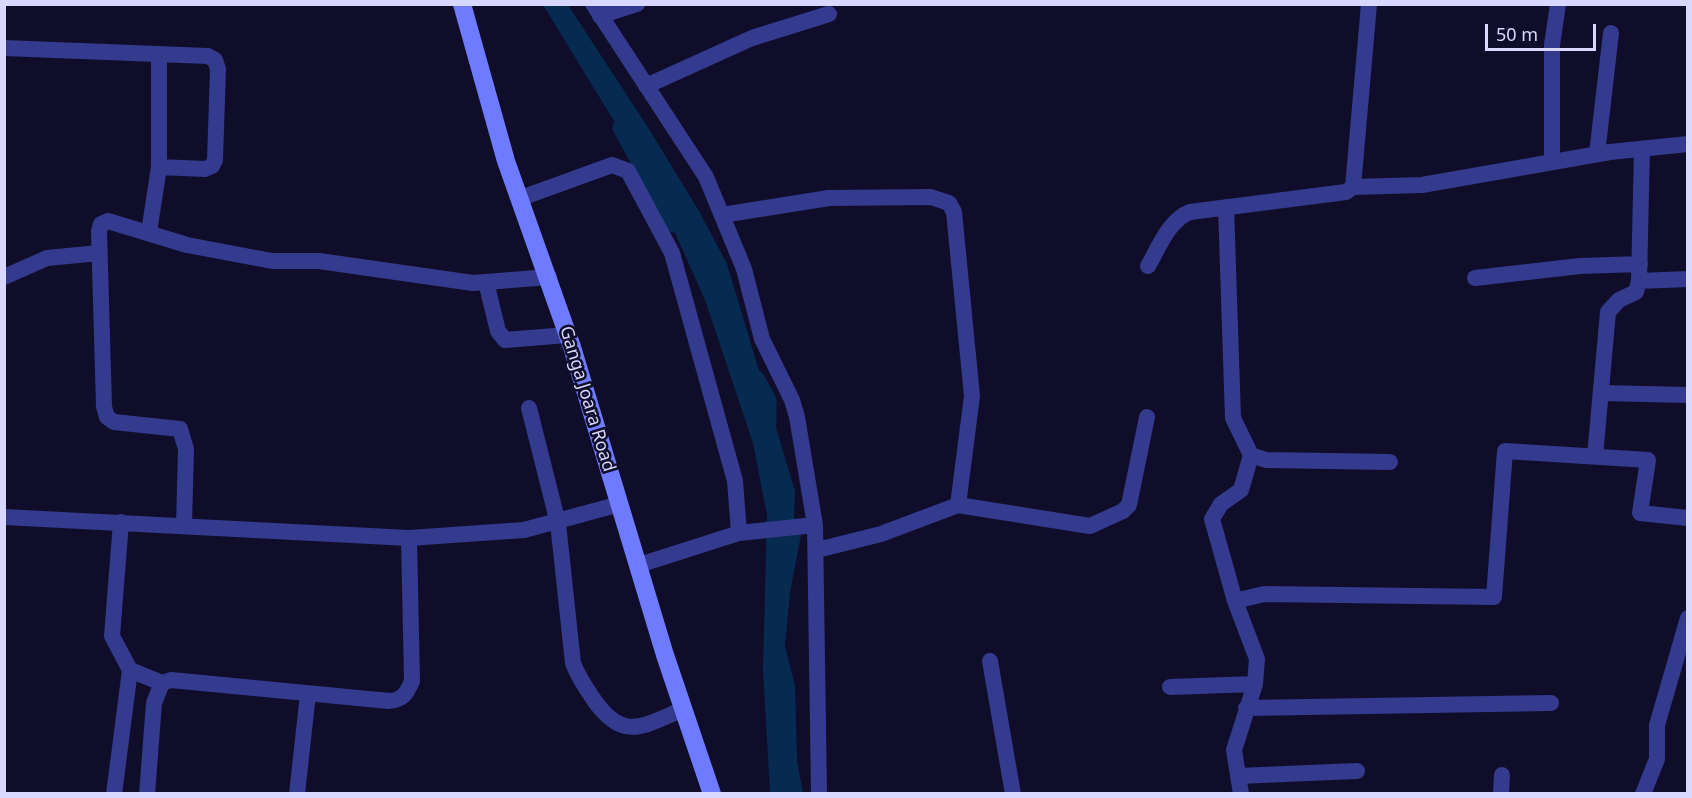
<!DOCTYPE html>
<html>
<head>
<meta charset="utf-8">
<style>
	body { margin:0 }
	#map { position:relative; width:1692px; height:798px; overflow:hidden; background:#0f0d2a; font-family:"Noto Sans",sans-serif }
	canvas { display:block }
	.frame { position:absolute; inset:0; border:6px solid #d7d7ff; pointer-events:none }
	.scale { position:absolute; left:1485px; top:24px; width:111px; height:27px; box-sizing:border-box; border:3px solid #d7d7ff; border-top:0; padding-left:8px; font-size:18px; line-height:21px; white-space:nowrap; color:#d7d7ff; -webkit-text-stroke:4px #0f0d2a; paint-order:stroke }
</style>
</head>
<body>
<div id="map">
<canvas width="1692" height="798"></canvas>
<div class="frame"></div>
<div class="scale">50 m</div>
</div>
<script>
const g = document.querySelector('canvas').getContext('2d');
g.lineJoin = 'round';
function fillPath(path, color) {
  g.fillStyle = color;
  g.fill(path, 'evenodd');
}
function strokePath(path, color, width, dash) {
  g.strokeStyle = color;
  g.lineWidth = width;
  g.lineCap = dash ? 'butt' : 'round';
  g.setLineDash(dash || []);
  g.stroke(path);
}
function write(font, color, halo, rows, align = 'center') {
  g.font = font + ' "Noto Sans",sans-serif';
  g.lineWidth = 5;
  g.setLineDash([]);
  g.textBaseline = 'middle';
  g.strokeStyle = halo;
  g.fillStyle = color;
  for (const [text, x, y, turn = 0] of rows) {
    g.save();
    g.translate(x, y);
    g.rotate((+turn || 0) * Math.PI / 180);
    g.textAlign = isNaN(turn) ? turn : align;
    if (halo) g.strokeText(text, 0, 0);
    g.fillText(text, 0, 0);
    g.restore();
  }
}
fillPath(new Path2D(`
	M543,5h25l81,124 50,82 28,53 68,227 -1,26 7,18 -11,57 -5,54 10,40 2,75 6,32h-33l-7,-124 4,-154 -14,-72 -48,-143 -50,-112z`), '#072a50');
strokePath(new Path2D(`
	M620,128l53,97
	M757,378l12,22v23`), '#072a50', 15);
strokePath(new Path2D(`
	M593,4l113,173 38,92 18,70 30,61 5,17 18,108 4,269
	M600,16l37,-12
	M4,48l204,8 7,4 3,9 -3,91 -3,6 -7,3 -46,-2
	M646,86l106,-48 77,-24
	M1597,154l14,-121
	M1552,162v-117l6,-41
	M1353,187l69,-2 188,-33 78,-8
	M521,198l91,-33 16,6 44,82 63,228 4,52
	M1226,207l7,211 18,37 15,5 124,2
	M722,215l107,-17 102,-1 18,6 5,9 18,184 -14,109 -77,29 -64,16
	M149,232l10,-65v-113
	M1148,266c11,-19 21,-46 42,-54l156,-20 7,-5 16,-183
	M4,277l43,-19 52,-5
	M1475,278l105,-12 60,-2
	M1639,281l49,-2
	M486,282l12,49 7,9 62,-5
	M1601,393l87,2
	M529,408l29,115 15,140c5,14 13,25 21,37 30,43 50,25 90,9
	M1595,456l13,-144 11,-12 17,-8 3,-11 3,-132
	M958,505l132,21 33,-15 6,-6 18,-88
	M4,517l405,21 115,-8 96,-26
	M121,522l-9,114 18,34 32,13
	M184,525l2,-76 -6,-20 -66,-7 -7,-5 -3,-10 -5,-176 2,-7 7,-3 79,24 85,16h47l154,22 76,-6
	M639,565l100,-32 76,-8
	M1235,601l29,-7 230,3 11,-146 143,9 -8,53 48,5
	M990,661l23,133
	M1170,687l85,-3
	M1246,708l305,-5
	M1238,776l119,-5
	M114,794l16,-124
	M147,794l7,-91 8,-20 9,-3 218,21c14,-1 18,-8 23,-20l-3,-143
	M297,794l11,-100
	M1241,794l-7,-44 21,-66 2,-25 -22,-58 -23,-82 9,-15 20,-14 10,-35
	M1501,794l1,-19
	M1643,794l14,-35v-34l31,-107`), '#343a8e', 16);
strokePath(new Path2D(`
	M462,4l44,157 66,186 93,308 47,139`), '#6e7bff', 18);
write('18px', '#d7d7ff', '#0f0d2a', [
	["Ganga Joara Road",587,399,73]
]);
</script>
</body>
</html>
